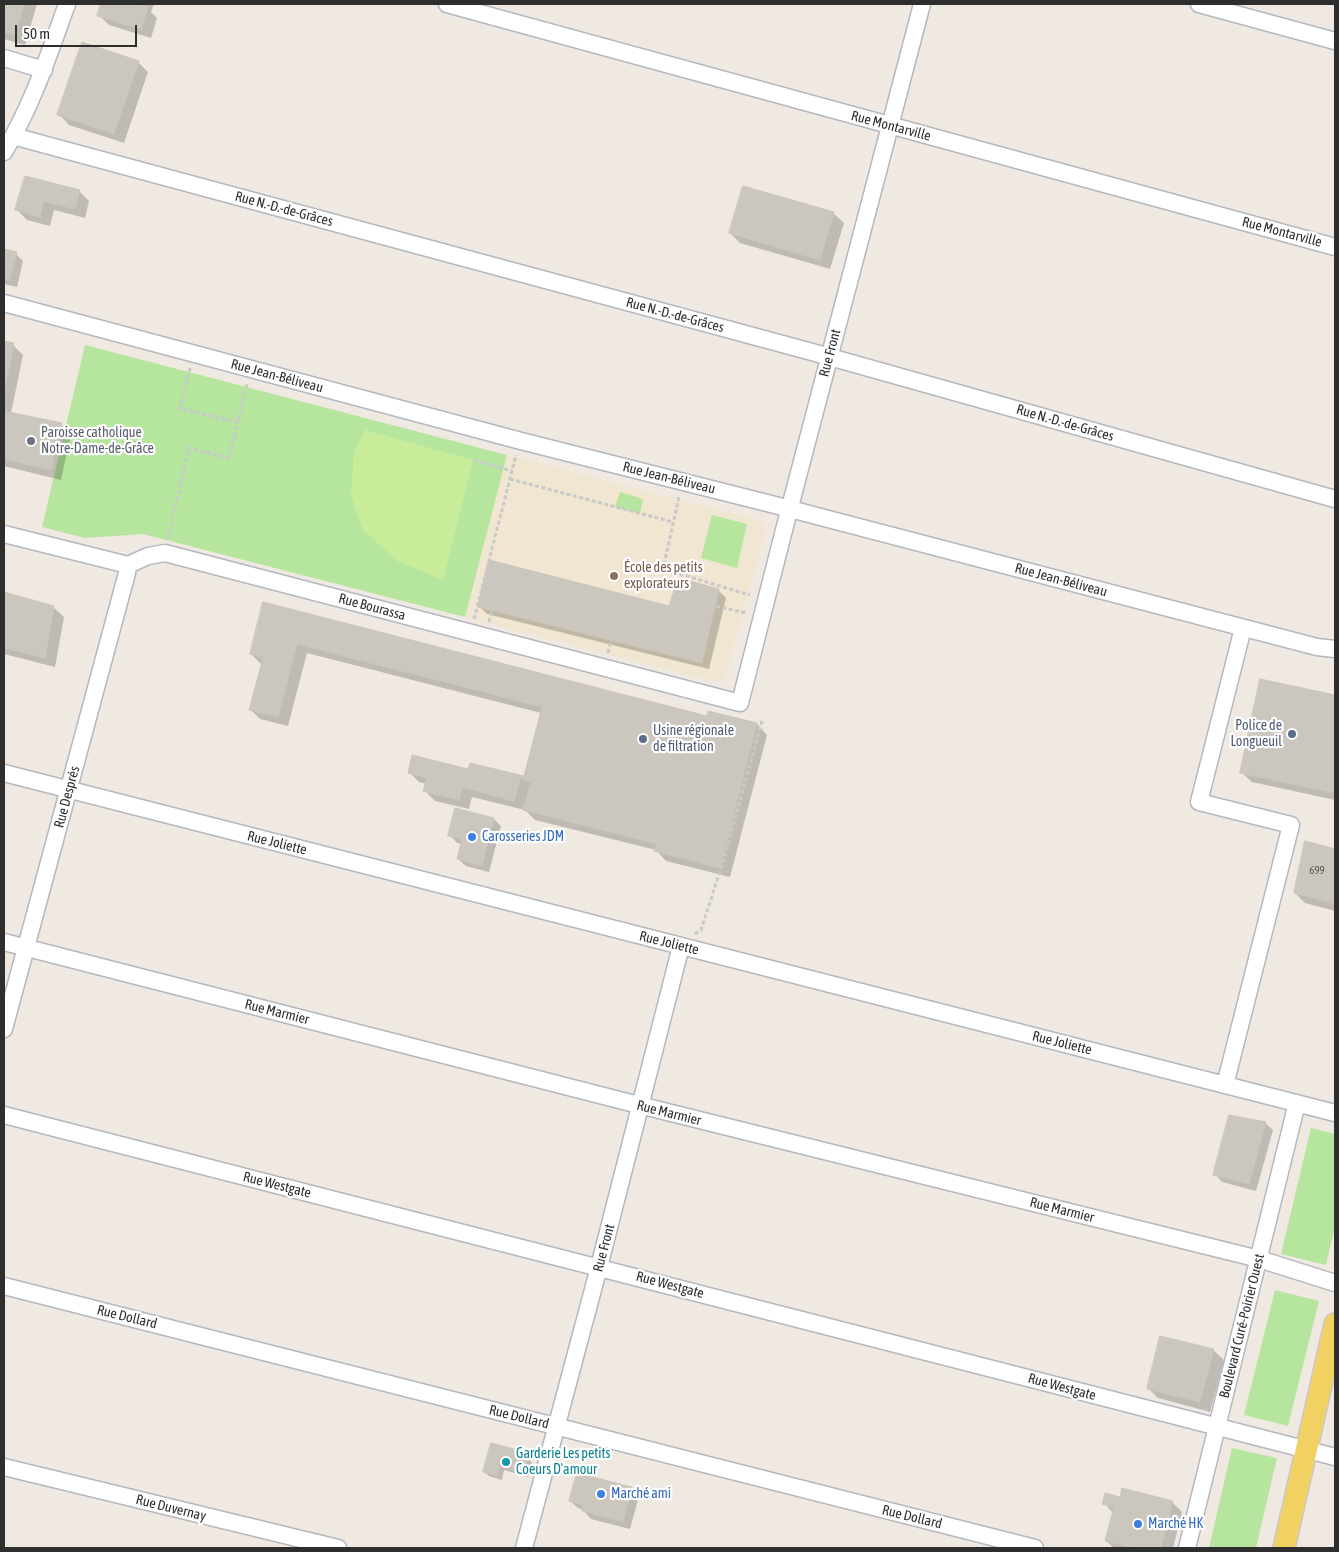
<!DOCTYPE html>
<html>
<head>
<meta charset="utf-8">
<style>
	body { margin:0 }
	#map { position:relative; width:1339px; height:1552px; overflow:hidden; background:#efe9e1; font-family:"Asap Condensed",sans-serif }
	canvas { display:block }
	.frame { position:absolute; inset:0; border:5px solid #2e2e2e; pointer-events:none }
	.scale { position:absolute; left:15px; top:25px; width:122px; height:22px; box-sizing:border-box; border:2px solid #2e2e2e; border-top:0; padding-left:6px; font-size:15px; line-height:18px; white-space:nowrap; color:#2e2e2e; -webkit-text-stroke:4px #fff; paint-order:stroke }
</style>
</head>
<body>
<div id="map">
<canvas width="1339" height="1552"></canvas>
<div class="frame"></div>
<div class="scale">50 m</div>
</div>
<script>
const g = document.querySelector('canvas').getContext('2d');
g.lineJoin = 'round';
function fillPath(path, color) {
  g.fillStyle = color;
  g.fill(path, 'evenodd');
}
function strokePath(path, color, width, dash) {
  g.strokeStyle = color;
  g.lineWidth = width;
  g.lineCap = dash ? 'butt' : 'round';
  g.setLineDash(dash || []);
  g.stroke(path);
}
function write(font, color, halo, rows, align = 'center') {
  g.font = font + ' "Asap Condensed",sans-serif';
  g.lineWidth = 4.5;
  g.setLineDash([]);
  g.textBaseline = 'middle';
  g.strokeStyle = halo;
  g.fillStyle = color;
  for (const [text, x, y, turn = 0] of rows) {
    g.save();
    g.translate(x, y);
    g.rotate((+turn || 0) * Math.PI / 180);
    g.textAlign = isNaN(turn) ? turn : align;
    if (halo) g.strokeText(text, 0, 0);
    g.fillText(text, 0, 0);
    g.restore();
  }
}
fillPath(new Path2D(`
	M507,455l252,65 6,3 -1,13 -39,141 -4,3 -10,1 -246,-64z`), '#f0e6d1');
fillPath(new Path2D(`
	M85,345l422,110 -42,162 -322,-83 -58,4 -43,-11z
	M620,492l23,7 -3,15 -25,-7z
	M712,515l35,9 -10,44 -36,-10z
	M1311,1128l24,6v92l-9,39 -45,-11z
	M1275,1290l44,11 -31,125 -44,-11z
	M1232,1448l45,10 -21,90h-47z`), '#b6e59e');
fillPath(new Path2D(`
	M365,430l108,30 -30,120 -46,-19 -35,-32 -11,-33 3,-44z`), '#c9ec9a');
fillPath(new Path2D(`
	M4,4h33l-12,41 -21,-6z
	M102,4h52l-3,8 6,6 -6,20 -42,-13 -10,-10z
	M138,62l10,10 -24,71 -55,-18 -10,-11z
	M25,177l54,14 10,10 -4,17 -31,-8 -4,16 -23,-6 -10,-10z
	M833,213l11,10 -14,46 -90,-26 -10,-10z
	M4,250l12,4 7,7 -6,26 -13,-3z
	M4,343l9,2 10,10 -12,58 50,11 10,10 -10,46 -57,-14z
	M718,590l8,8 -17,71 -222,-55 -8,-8 191,2z
	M4,593l49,14 11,10 -9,50 -51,-13z
	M264,604l444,114 1,-6 48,12 10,11 -37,142 -64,-16 -10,-11 -121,-30 -10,-10 -53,-13 -3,12 -34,-8 -10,-10 2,-7 -8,-2 -10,-10 60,-1 55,7 17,-65 -234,-60 -19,73 -28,-7 -10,-10 12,-44 -11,-11z
	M1261,680l74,16v104l-83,-18 -11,-10z
	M494,819l7,7 -12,46 -23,-6 -8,-7 4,-15 -5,-1 -7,-8z
	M1306,843l29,8v60l-30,-8 -10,-10z
	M1265,1123l8,7 -17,61 -34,-9 -7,-8z
	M1213,1350l11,10 -14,52 -52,-14 -10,-10z
	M525,1453l7,10 -4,14 -24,-7 -2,10 -13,-4 -5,-5z
	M632,1488l7,8 -9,33 -39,-10 -8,-9 -5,-2 -8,-7z
	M1121,1499l51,3 10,10 -9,36h-59l-8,-7 7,-28 -9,-10z`), '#0003');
const building = new Path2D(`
	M4,4h20l-9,31 -11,-3z
	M101,4h40l7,3 -7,22 -44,-13z
	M82,42l57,19 -25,73 -57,-19z
	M25,176l55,14 -5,19 -31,-8 -4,16 -25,-7z
	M743,186l91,26 -14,48 -91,-27z
	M4,249l13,3 -8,28 -5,-1z
	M4,341l10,2 -10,49z
	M4,411l58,12 -11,47 -47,-11z
	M489,560l180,46 9,-28 41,11 -17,74 -224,-56z
	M4,592l50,14 -9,52 -41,-10z
	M263,602l444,114 1,-5 49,12 -37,145 -66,-17 3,-7 -134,-34 8,-28 -11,-3 -6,22 -52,-14 -3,13 -36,-9 4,-13 -19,-5 4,-18 56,14 2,-6 54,13 18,-69 -245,-63 -19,73 -29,-7 14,-52 -13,-4z
	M1260,679l75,16v98l-95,-20z
	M455,808l39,10 -12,48 -25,-7 5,-20 -14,-3z
	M1305,841l30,8v55l-41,-11z
	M1229,1115l37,7 -17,62 -36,-9z
	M1160,1336l54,13 -14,53 -53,-13z
	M491,1443l34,9 3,5 -4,16 -24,-7 -3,10 -14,-4z
	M577,1473l55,14 -9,35 -41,-11 1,-6 -14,-4z
	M1122,1488l51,13 -12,47h-27l-29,-7 9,-34 -12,-3 3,-11 15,4z`);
fillPath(building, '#cbc7bf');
strokePath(building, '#cbc5ba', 1);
const minor = new Path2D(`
	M447,4l888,243
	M1199,4l136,37
	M4,58l40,12
	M13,136l799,216 523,147
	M4,152c28,-46 45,-98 63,-148
	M4,303l517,138 250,63 546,143 18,2
	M4,534l124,31 20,-9 17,-3 575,150 45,-177 137,-522
	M4,773l1331,340
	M4,942l623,160 632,157 76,24
	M4,1029l123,-456 1,-8
	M1225,1085l66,-260 -92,-23 44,-174
	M4,1115l1331,342
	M4,1286l1031,262
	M4,1467l334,81
	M524,1548l75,-281 82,-321
	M1187,1548l110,-445`);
const major = new Path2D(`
	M1284,1548l51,-224`);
strokePath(minor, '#b4b7c1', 19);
strokePath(major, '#c9c9c9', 24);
strokePath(new Path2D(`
	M190,368l-10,41 58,13 9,-38
	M473,460l39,11
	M510,479l163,43
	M679,497l-16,72 87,26
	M168,538l21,-90 40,10 9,-36
	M716,606l30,7
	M474,619l42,-164
	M489,622l3,-12
	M608,653l3,-13
	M695,934l6,-4 22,-68 39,-141`), '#c9c9c9', 3, [4, 2.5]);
strokePath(minor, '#fff', 16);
strokePath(major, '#f2d163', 21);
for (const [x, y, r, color] of [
	[31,441,5,"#6b7280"],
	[614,576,5,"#8d6e63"],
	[1292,734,5,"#5c6f8a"],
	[643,739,5,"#5c6f8a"],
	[472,837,5,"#3f7fe0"],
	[506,1462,5,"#0f9aa8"],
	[601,1494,5,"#3f7fe0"],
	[1138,1524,5,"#3f7fe0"]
]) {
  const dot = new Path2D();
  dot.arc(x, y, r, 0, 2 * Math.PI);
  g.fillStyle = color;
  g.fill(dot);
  strokePath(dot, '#fff', 2);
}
write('11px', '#555452', null, [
	["699",1317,871]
]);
write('14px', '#2e2e2e', '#fff', [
	["Rue Montarville",891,126,15],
	["Rue N.-D.-de-Grâces",284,209,15],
	["Rue Montarville",1282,232,15],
	["Rue N.-D.-de-Grâces",675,315,15],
	["Rue Front",830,353,-75],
	["Rue Jean-Béliveau",277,376,15],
	["Rue N.-D.-de-Grâces",1065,423,16],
	["Rue Jean-Béliveau",669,478,14],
	["Rue Jean-Béliveau",1061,580,15],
	["Rue Bourassa",372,607,15],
	["Rue Després",67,797,-75],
	["Rue Joliette",277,843,14],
	["Rue Joliette",669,943,14],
	["Rue Marmier",277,1012,14],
	["Rue Joliette",1062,1043,14],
	["Rue Marmier",669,1113,14],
	["Rue Westgate",277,1185,14],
	["Rue Marmier",1062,1210,14],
	["Rue Front",604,1248,-75],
	["Rue Westgate",670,1285,15],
	["Rue Dollard",127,1317,14],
	["Boulevard Curé-Poirier Ouest",1242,1326,-76],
	["Rue Westgate",1062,1387,15],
	["Rue Dollard",519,1417,14],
	["Rue Duvernay",171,1508,14],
	["Rue Dollard",912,1517,14]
]);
write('14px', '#5b616d', '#fff', [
	["Paroisse catholique",41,433],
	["Notre-Dame-de-Grâce",41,449]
], 'left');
write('14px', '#785e54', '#fff', [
	["École des petits",624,568],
	["explorateurs",624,584]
], 'left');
write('14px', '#4e5e75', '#fff', [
	["Police de",1282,726],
	["Longueuil",1282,742],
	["Usine régionale",653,731,"left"],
	["de filtration",653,747,"left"]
], 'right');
write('14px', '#366cbe', '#fff', [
	["Carosseries JDM",482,837],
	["Marché ami",611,1494],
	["Marché HK",1148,1524]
], 'left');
write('14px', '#0d838f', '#fff', [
	["Garderie Les petits",516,1454],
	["Coeurs D'amour",516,1470]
], 'left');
</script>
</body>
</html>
